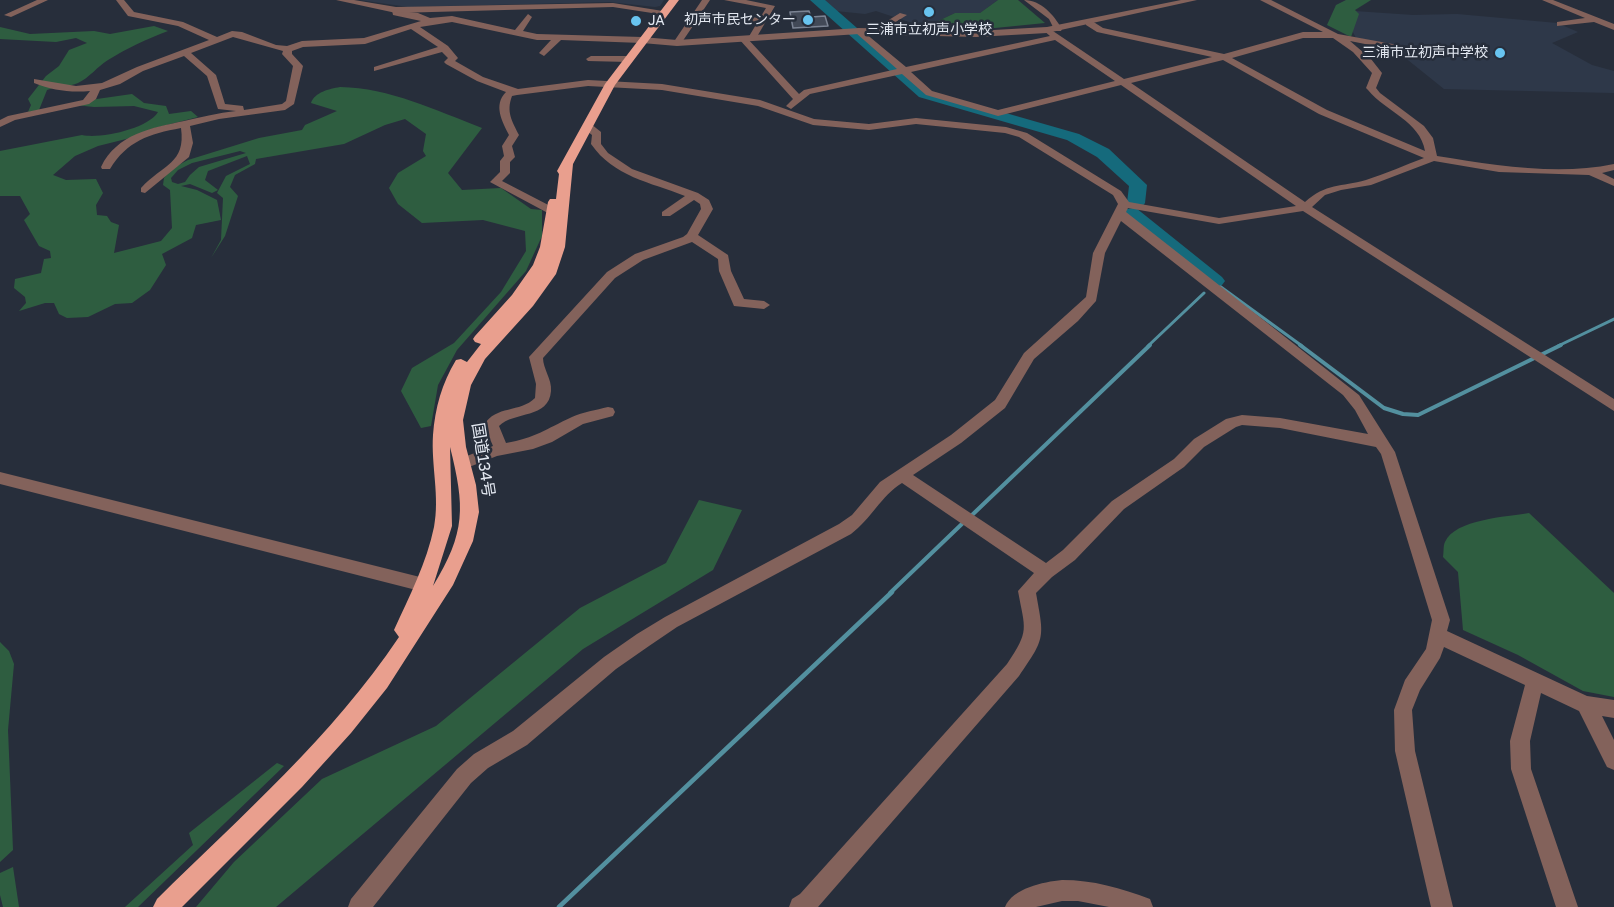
<!DOCTYPE html>
<html>
<head>
<meta charset="utf-8">
<style>
	body { margin:0 }
	canvas { display:block; background:#272e3b }
</style>
</head>
<body>
<canvas width="1614" height="907"></canvas>
<script>
const g = document.querySelector('canvas').getContext('2d');
g.lineJoin = 'round';
function fillPath(path, color) {
  g.fillStyle = color;
  g.fill(path, 'evenodd');
}
function strokePath(path, color, width, dash) {
  g.strokeStyle = color;
  g.lineWidth = width;
  g.lineCap = dash ? 'butt' : 'round';
  g.setLineDash(dash || []);
  g.stroke(path);
}
function write(font, color, halo, rows, align = 'center') {
  g.font = font + ' "Golos Text","Noto Sans JP",sans-serif';
  g.lineWidth = 5;
  g.setLineDash([]);
  g.textBaseline = 'middle';
  g.strokeStyle = halo;
  g.fillStyle = color;
  for (const [text, x, y, turn = 0] of rows) {
    g.save();
    g.translate(x, y);
    g.rotate((+turn || 0) * Math.PI / 180);
    g.textAlign = isNaN(turn) ? turn : align;
    if (halo) g.strokeText(text, 0, 0);
    g.fillText(text, 0, 0);
    g.restore();
  }
}
fillPath(new Path2D(`
	M360,0h304l-4,6 -5,1 -45,-5 -202,5z
	M822,0h176l-18,13h-25l-19,9 -21,2 -39,-13 -11,3 -29,-3z
	M1354,11l59,4 44,-1 100,9 21,9 -26,11 40,22 22,6v22l-170,-4 -51,-41 36,7v-4l-73,-13 -5,-10z`), '#2e3849');
fillPath(new Path2D(`
	M998,0h20l27,23 -80,8 -29,-9 19,-9h25z
	M1346,0h25l-16,10 4,4 -8,23 -24,-12 9,-20z
	M154,26l14,5c-21,8 -41,17 -60,29 -10,6 -19,18 -30,23 -9,4 -21,3 -31,7l-8,20 -11,2 3,-7 -3,-6 18,-23 13,-10 10,-16 18,-7 -11,-5 -20,4 -56,-3v-12l30,7 64,-3 16,3z
	M340,87c50,1 95,23 142,41l-34,45 14,17 39,-2 30,21 11,1v26l-16,35 -69,79 -19,35 -7,41 -10,2 -20,-37 11,-23 42,-25 47,-51 25,-41 -1,-20 -42,-11 -61,3 -24,-19 -9,-16 9,-15 28,-17 -3,-5 3,-17 -21,-15 -20,6 -41,19 -88,15 -1,5 -20,11 -5,12 8,9 -13,40 -14,22 10,-18 2,-42 -6,-5 9,-17 24,-12 -3,-8 -39,15 -3,9 13,10 -6,3 -22,-9 -9,2 16,4 20,10 4,20 -25,5 -4,13 -30,16 4,11 -16,25 -18,13 -17,1 -27,13 -21,1 -8,-4 -5,-11h-9l-26,8 7,-8 -1,-6 -11,-9 1,-9 26,-6 3,-14 7,-1 -1,-7 -11,-5 -15,-26 6,-6 -10,-18h-20v-45l82,-16c18,4 66,-6 76,-23l-24,-6 -40,1 -19,-2 1,-3 56,-8 12,9 22,3 3,8 22,-3 7,6 -47,12 -17,8 -36,9 -23,10 -22,19 13,5 30,-1 7,14 -7,12 1,10 10,1 4,6 8,3 -5,28 47,-12 11,-13 -2,-38 -7,-5 1,-7 7,-9 17,-9 71,-22 43,-8 3,-5 32,-14 -26,-8c4,-11 18,-14 29,-16zM240,151l6,2 -47,14 -9,8 -5,7 -7,2 -6,-2 -1,-4 7,-8 14,-7z
	M699,500l43,10 -29,60 -130,79 -307,258h-80l38,-45 88,-83 114,-53 144,-118 86,-45z
	M1529,513l85,80v104l-31,-6 -65,-36 -55,-25 -5,-58 -15,-15c1,-5 0,-11 2,-15 10,-23 62,-25 84,-29z
	M0,642l9,9 5,13 -6,66 5,120 -13,12z
	M277,763l7,3 -146,141h-13l68,-62 -4,-12z
	M13,867l6,40h-16l-3,-12v-22z`), '#2e5d40');
strokePath(new Path2D(`
	M1214,282l88,64
	M1148,346l56,-53
	M1558,346l56,-27`), '#53909f', 3);
strokePath(new Path2D(`
	M1300,345l84,63 19,6 15,1 143,-70
	M971,516l179,-171
	M890,593l75,-72`), '#53909f', 4);
strokePath(new Path2D(`
	M559,907l333,-315`), '#53909f', 4.5);
fillPath(new Path2D(`
	M810,0h15l104,91 150,43 30,15 38,36 -2,18 -3,4 -6,1 86,69 3,4 -3,4 -7,2 -7,-2 -76,-60 -8,-12 3,-4 6,-1 -6,-5 2,-17 -32,-29 -30,-17 -148,-43z`), '#156a7c');
const building = new Path2D(`
	M809,11l2,6 14,-1 3,10 -35,2 -3,-16z`);
fillPath(building, '#424957');
strokePath(building, '#7b8393', 1.5);
fillPath(new Path2D(`
	M37,0h11l-37,17 -7,-2z
	M116,0h8l10,12 49,10 34,15 15,-6 10,1 34,13 11,1 15,-5 62,-3 57,-17 -28,-6 -1,-5 4,-3 4,4 18,2 12,5 22,-2 63,14 13,-16 4,3 -9,14 14,3 105,3 4,3 -4,3 -81,-3 -17,16 -5,-3 12,-13h-14l-85,-18 -32,5 28,19 10,12 -3,3 28,16 35,12 70,-9 74,4 98,16 54,19 55,5 47,-6 90,9 21,6 94,58 8,11 90,16 77,-12 -175,-121 -123,31 -72,-21 -24,-21 -92,20 -19,15 -5,-3 7,-7 -54,-60 7,-2 53,57 5,-4 93,-21 -41,-36 -1,-2 4,-3 47,39 144,-31 -7,-6 4,-3 77,52 88,-22 -115,-25 -11,-7v-4h6l11,7 121,26 79,-22h20l-63,-32h11l67,34 60,11v4l-3,1 -45,-9 21,18 11,14 -6,15 4,5 44,33 9,12 4,18c57,9 120,20 177,8v6l-12,3 12,6v7l-25,-11 -90,-3 -65,-11 -63,24 -30,5 -16,5 -13,12 302,192v12l-311,-200 -84,13 -91,-16 -2,4 233,183 36,57 55,168 -3,11 140,65 27,4v18l-12,-2 12,24v30l-7,-3 -28,-56 -38,-18 -11,48 1,28 47,138h-22l-45,-138 -1,-28 15,-56 -81,-38 -4,11 -20,32 -8,20 3,41 38,156h-22l-36,-156 -1,-41 11,-30 21,-31 6,-29 -51,-166 -5,-7 -96,-19 -38,-3 -6,2 -32,20 -20,20 -60,42 -49,51 -23,17 -16,16c8,45 10,44 -17,83l-201,231h-29l3,-8 8,-5 207,-230c23,-34 18,-34 11,-73l16,-18 -132,-90c-21,13 -31,36 -51,51l-174,93 -28,19 -33,23 -89,76 -39,23 -17,15 -98,124h-25l3,-8 106,-130 17,-15 39,-23 91,-74 33,-23 28,-17 174,-93 13,-9 28,-33 71,-47 44,-35 29,-47 62,-56 7,-44 25,-49 -5,-9 -94,-58 -14,-4 -89,-9 -47,6 -56,-5 -55,-19 -96,-16 -74,-4 -71,9 -5,1c-6,16 0,25 7,39l-7,11 3,11 -5,5v11l-8,8 56,29 -6,3 -6,-1 -56,-30 10,-10v-11l4,-5 -2,-10 7,-11c-7,-14 -16,-30 -3,-43l-29,-11 -31,-17 -2,-2 4,-4 -6,-6 -68,19v-4l64,-20 -27,-18 -46,15 -62,3 -11,4v3l11,12 -9,38 -9,6 -66,9 -29,7 3,17 -4,14 -44,36 -4,-1v-4c22,-24 45,-24 40,-60 -32,6 -54,13 -71,41h-8l-1,-2c16,-33 50,-39 83,-46 18,-4 34,-8 52,-10l-18,-2 -11,-33 -23,-20 -41,15 -23,13 -20,6 -4,9 -7,5 -74,16 -15,7v-7l8,-4 75,-16 7,-9c-20,2 -38,-1 -56,-8v-4l42,7 26,-3 35,-16 72,-27 -31,-14 -50,-10zM233,37l50,14 -1,3 11,12 -7,35 -4,3 -38,6 -1,-4 -18,-2 -9,-29 -25,-22zM1303,38h30l20,14 19,21 -6,15 2,2c18,22 52,31 57,61l-98,-41 -95,-52zM1055,40l60,41 -117,29 -66,-19 -21,-19zM1223,60l96,54 105,44c-19,7 -39,16 -58,22 -25,7 -40,3 -61,22l-174,-119zM1121,221l222,174 12,15 13,24 -88,-16 -38,-3 -16,4 -32,20 -20,20 -62,42 -49,49 -17,13 -133,-88 48,-32 44,-35 29,-49 44,-38 18,-20 9,-48z
	M702,0h8l-8,12 58,6 6,-10 -42,-8h22l29,6 -20,34 -7,-2 9,-15 -58,-6 -19,28h-6l-1,-2z
	M1024,0c17,0 30,15 38,29l-1,2h-6l-6,-12z
	M1542,0h11l61,24v6l-20,-8 -37,4v-4l28,-4z
	M900,13l7,2 -29,18 -7,-2z
	M591,56h37l5,3 -5,3 -40,-1 -2,-2z
	M583,124h8l10,8v12l7,9 24,16 66,24 11,7 4,9 -15,26 30,20 3,16 13,28 20,2 6,4 -6,4 -30,-3 -15,-35 -1,-12 -26,-17 -49,18 -28,18 -72,80c0,11 9,21 8,33 -2,28 -37,20 -52,35l7,17c29,-5 40,-14 66,-26 11,-5 24,-7 36,-10l5,1 2,4 -2,4 -30,8 -31,18 -19,7 -36,7 -33,13 -5,-2 -3,-4 3,-4 34,-13 -9,-21c12,-20 36,-12 51,-27l1,-14 -7,-27 78,-85 28,-18 48,-17 4,-3 14,-25 -1,-5 -6,-4 -24,16h-8v-4l23,-16c-35,-14 -71,-19 -94,-52l1,-9 -9,-7z
	M0,472l424,106 6,2 2,5 -2,5 -6,2 -424,-108z
	M1062,880c31,0 59,8 88,19l3,8h-44l-31,-6h-16l-26,6h-31c8,-19 38,-25 57,-27z`), '#83625b');
fillPath(new Path2D(`
	M336,0h18l42,7 217,-4 56,9 -4,3 -52,-8 -217,6z
	M1181,0h16l-150,33 -71,4 -117,-3 -182,12 -35,-3 -4,-3 4,-3 35,3 182,-12 117,3 71,-4z`), '#83625b');
fillPath(new Path2D(`
	M669,0h10l-64,85 -42,79 -8,83 -9,27 -23,32 -48,53 -14,26 -8,35 3,27 10,38 3,27 -6,29 -20,44 -66,103 -36,45 -49,54 -120,120h-29l4,-8c85,-84 175,-162 242,-262l-5,-7c15,-33 33,-68 40,-103 6,-30 -3,-62 -1,-92 2,-27 9,-52 23,-75l5,-1 6,3 14,-18 -6,-2 -2,-3 2,-3 37,-41 21,-30 7,-18 8,-45 2,-3h6l3,-25 -2,-3 48,-87zM450,447c15,60 16,85 -17,139l19,-60z`), '#e99f8e');
for (const [x, y, r, color] of [
	[929,12,6,"#68c4f0"],
	[808,20,6,"#68c4f0"],
	[636,21,6,"#68c4f0"],
	[1500,53,6,"#68c4f0"]
]) {
  const dot = new Path2D();
  dot.arc(x, y, r, 0, 2 * Math.PI);
  g.fillStyle = color;
  g.fill(dot);
  strokePath(dot, '#272e3b', 2);
}
write('14px', '#e3e8f1', '#272e3b', [
	["初声市民センター",796,20],
	["JA",648,21,"left"],
	["三浦市立初声小学校",929,30,"center"],
	["三浦市立初声中学校",1488,53]
], 'right');
write('16px', '#e3e8f1', '#272e3b', [
	["国道134号",483,460,81]
]);
</script>
</body>
</html>
